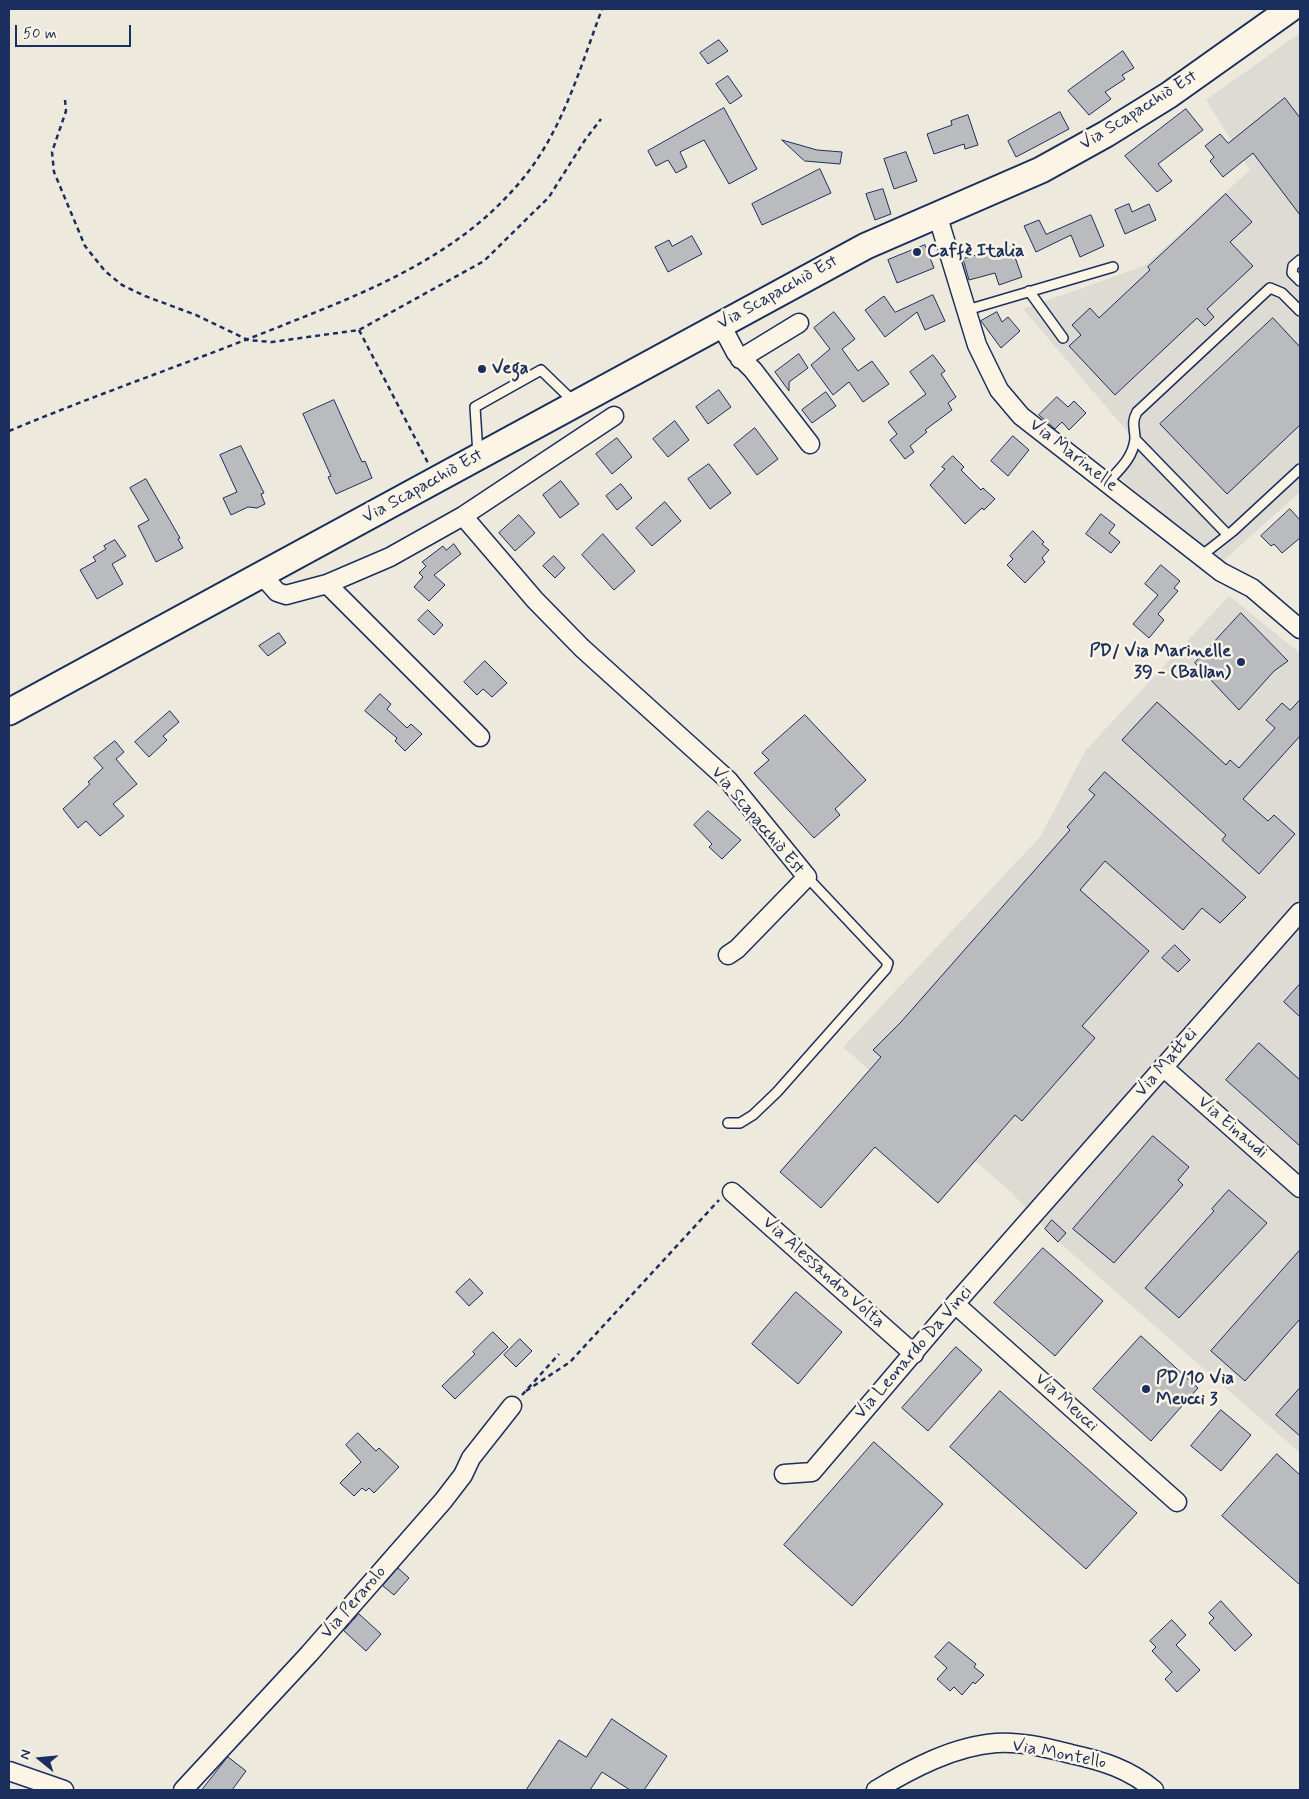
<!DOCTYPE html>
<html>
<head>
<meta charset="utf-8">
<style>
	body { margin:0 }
	#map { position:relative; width:1309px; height:1799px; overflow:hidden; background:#eee9dd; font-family:Mynerve,sans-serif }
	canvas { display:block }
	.frame { position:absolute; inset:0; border:10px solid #1b2f5e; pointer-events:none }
	.north { position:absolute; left:15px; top:1734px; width:50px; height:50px; -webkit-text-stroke:4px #fcf5e5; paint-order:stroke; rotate:287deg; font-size:14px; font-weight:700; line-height:20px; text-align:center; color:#1b2f5e }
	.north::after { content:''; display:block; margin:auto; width:18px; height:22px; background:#1b2f5e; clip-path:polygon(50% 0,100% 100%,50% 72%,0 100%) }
	.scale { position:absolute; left:15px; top:25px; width:116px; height:22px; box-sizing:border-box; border:2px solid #1b2f5e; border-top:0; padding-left:6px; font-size:15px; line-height:18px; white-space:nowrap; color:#1b2f5e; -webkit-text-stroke:4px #fcf5e5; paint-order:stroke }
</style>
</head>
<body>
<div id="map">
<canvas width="1309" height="1799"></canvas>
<div class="frame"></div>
<div class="north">N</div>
<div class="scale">50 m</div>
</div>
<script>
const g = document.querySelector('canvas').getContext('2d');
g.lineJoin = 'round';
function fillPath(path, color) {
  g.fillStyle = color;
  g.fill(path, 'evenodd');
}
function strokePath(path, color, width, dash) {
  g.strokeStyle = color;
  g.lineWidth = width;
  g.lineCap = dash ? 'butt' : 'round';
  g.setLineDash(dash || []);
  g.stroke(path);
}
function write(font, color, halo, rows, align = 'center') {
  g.font = font + ' Mynerve,sans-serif';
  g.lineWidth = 5;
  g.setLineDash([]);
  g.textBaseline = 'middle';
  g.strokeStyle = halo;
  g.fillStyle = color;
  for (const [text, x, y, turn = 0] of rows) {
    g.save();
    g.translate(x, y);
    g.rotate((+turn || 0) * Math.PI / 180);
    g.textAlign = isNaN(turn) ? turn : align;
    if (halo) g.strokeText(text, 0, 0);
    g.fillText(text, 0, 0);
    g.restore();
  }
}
fillPath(new Path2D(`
	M1300,33v459l-78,70 -112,-92 27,-27 -114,-134 121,-43 106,-96 -44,-70z
	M1229,596l71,57v800l-248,-217 -41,-44 -168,-145 197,-210 46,-87z`), '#dedbd4');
const building = new Path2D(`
	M719,40l9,11 -20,13 -8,-11z
	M1123,51l11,17 -12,7 3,4 -20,13 6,7 -22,16 -21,-24z
	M728,76l14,20 -12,8 -14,-20z
	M1285,98l15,20v97l-47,-62 -30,24 -13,-16 4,-4 -9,-11 15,-12 8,9z
	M724,108l33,61 -28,15 -25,-44 -24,12 7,15 -11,6 -8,-13 -12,6 -8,-15z
	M1186,109l17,21 -45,34 14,17 -15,11 -32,-36z
	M1060,112l9,17 -53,28 -8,-16z
	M968,115l10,30 -13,4 -1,-5 -30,10 -7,-20 25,-9 -1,-4z
	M782,140l35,10 25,2 -2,12 -35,-3z
	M906,152l11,29 -23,8 -10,-30z
	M820,169l11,24 -69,32 -10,-21z
	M883,189l8,25 -16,6 -9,-26z
	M1226,194l26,28 -22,20 23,24 -46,43 7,8 -9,9 -8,-8 -82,77 -46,-49 12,-11 -9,-10 18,-17 9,10 51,-48 -2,-3z
	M1129,204l3,8 17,-8 7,16 -31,14 -10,-24z
	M1091,215l13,31 -24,11 -9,-22 -35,17 -12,-26 15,-6 7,14z
	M692,236l10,18 -34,18 -13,-25 14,-7 3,6z
	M925,245l9,23 -37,15 -9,-23z
	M1011,246l11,31 -23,8 -4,-12 -26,7 -6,-21z
	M933,295l12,26 -20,9 -8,-18 -32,25 -20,-27 19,-14 11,16z
	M834,312l21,27 -13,10 16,22 14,-10 17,23 -26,18 -14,-20 -16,13 -22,-30 19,-16 -16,-21z
	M997,312l5,10 6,-5 12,14 -19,17 -20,-27z
	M1273,318l27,29v78l-73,69 -67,-70z
	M799,354l9,14 -19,14v9l-14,-19z
	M933,355l12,16 -4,3 15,23 -8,6 4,7 -27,20 2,2 -17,14 4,6 -9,7 -15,-19 7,-6 -9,-12 38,-28 -16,-22z
	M719,390l12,17 -23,17 -12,-17z
	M826,392l10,14 -24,17 -10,-13z
	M1057,397l11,10 6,-6 12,12 -17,17 -7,-8 -7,7 -16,-14z
	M334,400l28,62 3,-1 7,17 -36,16 -8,-17 3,-1 -28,-62z
	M675,421l14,19 -21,17 -15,-18z
	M755,428l23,31 -21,16 -23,-30z
	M1013,436l16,14 -21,26 -17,-15z
	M617,438l15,19 -20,17 -16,-20z
	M241,446l23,47 -3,1 4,10 -8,4 -9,-1 -17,8 -8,-17 14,-6 -17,-37z
	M953,456l11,11 -3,3 20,20 2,-2 12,11 -11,11 -2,-2 -17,16 -35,-39 15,-16 -3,-2z
	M709,464l22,29 -21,16 -22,-30z
	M146,479l34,59 -2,1 5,9 -27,14 -18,-36 11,-6 -19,-32z
	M561,481l18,23 -19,14 -17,-23z
	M621,484l11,14 -15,12 -11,-14z
	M665,502l16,19 -29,25 -16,-18z
	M1290,509l10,11v18l-18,15 -8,-9 -3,2 -10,-10z
	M1101,514l14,11 -6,8 11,9 -9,11 -25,-19z
	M519,515l16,18 -20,18 -16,-18z
	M1033,531l11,11 -2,2 7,6 -7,8 3,4 -20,21 -18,-18 6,-6 -3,-3z
	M603,534l32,37 -21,19 -32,-35z
	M115,540l11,16 -14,8 11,20 -26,15 -17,-29 16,-9 -3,-4 13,-8 -2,-3z
	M454,544l7,10 -27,21 11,10 -16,16 -15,-14 9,-10 -4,-4 7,-7 -4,-4 21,-16 3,4z
	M554,556l11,12 -10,10 -12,-12z
	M1161,565l19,16 -6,7 4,3 -20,23 6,6 -15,18 -16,-14 25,-29 -13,-11z
	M428,610l15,15 -9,10 -16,-15z
	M1241,613l47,48 -14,10 -35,39 -44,-47z
	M279,633l7,10 -18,13 -9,-10z
	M485,661l22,22 -15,14 -9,-8 -6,6 -13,-13z
	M380,694l11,10 -4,5 20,19 4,-4 11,10 -17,17 -10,-10 2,-3 -32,-27z
	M1300,700v36l-57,63 25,22 6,-6 21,19 -36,40 -37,-34 4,-5 -104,-95 35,-38 69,63 4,-5 9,8 36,-40 -9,-8 16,-17 8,7z
	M170,711l9,11 -16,14 4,4 -18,17 -14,-15z
	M805,715l61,65 -31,29 5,6 -26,23 -60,-65 15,-13 -7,-7z
	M115,741l9,11 -8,7 21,25 -24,20 11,12 -24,20 -14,-15 -8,7 -15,-19 27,-25 -2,-2 15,-14 -9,-10z
	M1105,772l141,125 -26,26 -18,-15 -19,22 -78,-69 -25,29 69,61 -67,75 13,12 -73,83 -7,-6 -77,88 -63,-56 -54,61 -41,-36 101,-115 -8,-7 28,-28 169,-192 -3,-3 28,-32 -6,-5z
	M708,811l33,29 -19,19 -13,-12 3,-3 -18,-19z
	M1175,945l15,15 -12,12 -16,-14z
	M1300,984v33l-16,-15z
	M1259,1043l41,37v66l-74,-66z
	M1153,1136l36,31 -11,13 5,5 -69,78 -41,-34z
	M1229,1190l38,33 -88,95 -34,-30 69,-77 -2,-2z
	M1052,1220l14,13 -8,9 -13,-13z
	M1043,1248l60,53 -48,55 -61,-53z
	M1300,1250v69l-55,62 -34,-30z
	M470,1279l13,14 -14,13 -13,-14z
	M796,1292l46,40 -44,52 -46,-40z
	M493,1332l15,15 -53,52 -13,-13 33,-32 -2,-2z
	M1141,1336l57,52 -47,53 -58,-52z
	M520,1339l12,12 -16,16 -12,-12z
	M956,1347l26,23 -54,61 -26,-23z
	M1300,1388v48l-24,-21z
	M1000,1391l137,122 -51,56 -136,-122z
	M1221,1410l30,25 -30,36 -30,-25z
	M358,1433l18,18 3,-3 20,19 -25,26 -5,-5 -3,3 -4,-3 -8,8 -14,-13 21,-21 -15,-17z
	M874,1442l69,62 -91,102 -68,-61z
	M1277,1454l23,21v110l-78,-69z
	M398,1568l11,10 -15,17 -11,-9z
	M1221,1601l31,34 -17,16 -26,-28 5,-5 -5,-5z
	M359,1614l22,20 -15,17 -22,-20z
	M1172,1620l14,15 -10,10 24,25 -23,22 -12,-13 7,-7 -20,-21 4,-4 -6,-6z
	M949,1642l27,22 -2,3 10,8 -9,9 -2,-2 -11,13 -8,-8 -4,4 -13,-12 10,-11 -12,-11z
	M612,1719l55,37 -23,34h-14l-28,-18 -12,18h-64l33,-50 27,17z
	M228,1757l18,14 -14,19h-30z`);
fillPath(building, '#babbbe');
strokePath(building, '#1b2f5e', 1);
const service = new Path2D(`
	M1300,260l-7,6 -1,7 8,8
	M1029,291l34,47
	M967,310l146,-43
	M1135,439l93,96
	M478,455l-3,-48 66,-37 33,32
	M1107,483c12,-13 26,-25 28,-44 0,-11 -4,-16 2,-27l133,-124 12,5 18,18
	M1201,556l32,-25 67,-62
	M728,1123h12l13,-8 24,-23 109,-123 2,-6 -81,-86`);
const minor = new Path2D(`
	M937,214l40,131 22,45 22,26 200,156 31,16 48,41
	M721,325l15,28 17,17 57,74
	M740,359l59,-36
	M463,516l72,84 47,48 146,132 79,97 -70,72 -9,6
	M262,575l15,17 9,3 41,-11 63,-27 73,-41 151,-100
	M327,584l153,153
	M1163,1067l137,121
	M732,1192l182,162
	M955,1304l222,198
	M784,1474l28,-2 143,-168 345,-392
	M9,1771l55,19
	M183,1790l126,-136 134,-153 20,-26 8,-17 41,-52
	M876,1790c35,-21 78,-44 120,-47 25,-2 51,5 75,11 32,7 58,15 83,36`);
const secondary = new Path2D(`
	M9,712l857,-466 175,-76 65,-36 63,-39 121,-86`);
strokePath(service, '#1b2f5e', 12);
strokePath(minor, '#1b2f5e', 21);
strokePath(secondary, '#1b2f5e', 29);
strokePath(new Path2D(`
	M65,100l1,11 -14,41 2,20 31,74 20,25 17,14 23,11 51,19 52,25 24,2 87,-12 125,-69 65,-64 36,-57 16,-21
	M359,330l69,133
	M9,431c91,-38 185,-70 277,-107 86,-34 173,-69 234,-142 42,-49 60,-114 82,-173
	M526,1391l44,-29 149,-162
	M522,1395l37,-41`), '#1b2f5e', 2.5, [5, 4]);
strokePath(service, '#fcf5e5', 9);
strokePath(minor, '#fcf5e5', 18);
strokePath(secondary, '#fcf5e5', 25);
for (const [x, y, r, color] of [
	[917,252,5,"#1b2f5e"],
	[482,369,5,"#1b2f5e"],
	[1241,662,5,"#1b2f5e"],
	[1146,1389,5,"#1b2f5e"]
]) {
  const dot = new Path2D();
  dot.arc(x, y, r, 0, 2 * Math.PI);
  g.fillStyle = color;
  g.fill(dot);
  strokePath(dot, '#fcf5e5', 2);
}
write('18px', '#1b2f5e', '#fcf5e5', [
	["Via Scapacchiò Est",1139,111,-32],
	["Via Scapacchiò Est",778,293,-29],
	["Via Marinelle",1073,456,38],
	["Via Scapacchiò Est",423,487,-29],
	["Via Scapacchiò Est",757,821,50],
	["Via Mattei",1167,1063,-49],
	["Via Einaudi",1232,1128,41],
	["Via Alessandro Volta",823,1273,42],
	["Via Leonardo Da Vinci",914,1353,-49],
	["Via Meucci",1066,1403,42],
	["Via Perarolo",354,1603,-49],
	["Via Montello",1059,1755,11]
]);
write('bold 18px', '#1b2f5e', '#fcf5e5', [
	["Caffè Italia",927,252],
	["Vega",492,369],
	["PD/ Via Marinelle",1231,652,"right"],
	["39 - (Ballan)",1231,673,"right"],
	["PD/10 Via",1156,1379],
	["Meucci 3",1156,1400]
], 'left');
</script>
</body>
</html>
